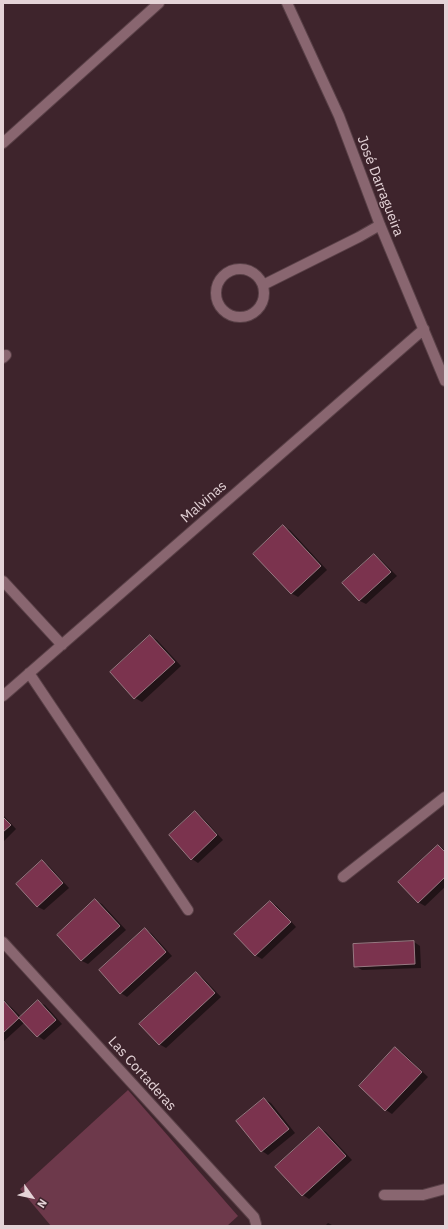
<!DOCTYPE html>
<html>
<head>
<meta charset="utf-8">
<style>
	body { margin:0 }
	#map { position:relative; width:448px; height:1229px; overflow:hidden; background:#3e242c; font-family:"IBM Plex Sans",sans-serif }
	canvas { display:block }
	.frame { position:absolute; inset:0; border:4px solid #e4d3d7; pointer-events:none }
	.north { position:absolute; left:12px; top:1177px; width:40px; height:40px; -webkit-text-stroke:3px #3e242c; paint-order:stroke; rotate:123deg; font-size:11px; font-weight:700; line-height:16px; text-align:center; color:#e4d3d7 }
	.north::after { content:''; display:block; margin:auto; width:14px; height:18px; background:#e4d3d7; clip-path:polygon(50% 0,100% 100%,50% 72%,0 100%) }
</style>
</head>
<body>
<div id="map">
<canvas width="448" height="1229"></canvas>
<div class="frame"></div>
<div class="north">N</div>
</div>
<script>
const g = document.querySelector('canvas').getContext('2d');
g.lineJoin = 'round';
function fillPath(path, color) {
  g.fillStyle = color;
  g.fill(path, 'evenodd');
}
function strokePath(path, color, width, dash) {
  g.strokeStyle = color;
  g.lineWidth = width;
  g.lineCap = dash ? 'butt' : 'round';
  g.setLineDash(dash || []);
  g.stroke(path);
}
function write(font, color, halo, rows, align = 'center') {
  g.font = font + ' "IBM Plex Sans",sans-serif';
  g.lineWidth = 3;
  g.setLineDash([]);
  g.textBaseline = 'middle';
  g.strokeStyle = halo;
  g.fillStyle = color;
  for (const [text, x, y, turn = 0] of rows) {
    g.save();
    g.translate(x, y);
    g.rotate((+turn || 0) * Math.PI / 180);
    g.textAlign = isNaN(turn) ? turn : align;
    if (halo) g.strokeText(text, 0, 0);
    g.fillText(text, 0, 0);
    g.restore();
  }
}
fillPath(new Path2D(`
	M128,1090l110,126 -11,10h-176l-31,-37z`), '#6d394b');
fillPath(new Path2D(`
	M284,527l6,3 37,40 -29,27 -7,-4z
	M374,555l6,4 17,17 -31,28 -6,-3 -16,-18z
	M150,636l7,4 24,26 -39,36 -7,-4 -24,-26z
	M195,812l6,4 22,24 -25,23 -6,-4z
	M3,815l13,14 -13,13z
	M439,846l6,4v37l-20,19 -7,-4z
	M42,861l6,4 21,23 -25,22 -6,-3 -21,-23z
	M96,901l6,3 24,26 -38,34 -6,-3 -24,-26z
	M270,902l7,4 19,21 -34,32 -7,-4z
	M145,929l6,4 21,23 -45,41 -6,-4z
	M414,942l6,4 1,22 -59,2 -7,-4z
	M196,973l6,4 19,20 -55,51 -7,-4z
	M3,999l18,18 17,-15 7,3 17,19 -18,16 -6,-4 -13,-14 -22,20z
	M395,1048l7,4 26,25 -36,37 -6,-4 -26,-24z
	M264,1099l7,4 24,30 -27,22 -6,-4z
	M319,1128l7,4 26,28 -43,39 -6,-4 -26,-28z
	M328,1223l6,3h-9z`), '#0007');
const building = new Path2D(`
	M283,525l38,41 -30,28 -38,-40z
	M374,554l17,18 -32,29 -17,-18z
	M150,635l25,27 -41,37 -24,-27z
	M195,811l22,24 -26,25 -22,-25z
	M3,817l8,8 -8,7z
	M438,845l7,7v25l-27,26 -20,-21z
	M42,860l21,23 -26,24 -21,-23z
	M95,899l25,27 -39,35 -24,-26z
	M270,901l21,21 -36,34 -21,-22z
	M145,928l21,24 -46,42 -21,-24z
	M414,941l1,23 -61,3 -1,-23z
	M196,972l19,21 -56,52 -20,-21z
	M3,1000l16,18 -16,15z
	M38,1000l18,20 -19,17 -18,-19z
	M395,1047l27,25 -37,39 -26,-25z
	M264,1098l25,31 -28,23 -25,-31z
	M319,1127l27,29 -44,40 -27,-29z`);
fillPath(building, '#7b334e');
strokePath(building, '#987982', 1);
const minor = new Path2D(`
	M287,3l52,113 41,109 65,156
	M3,143l156,-140
	M216 293a24 24 0 1 1 48 0a24 24 0 1 1-48 0Z
	M263,285l96,-48 21,-12
	M3,358l3,-3
	M3,581l59,64
	M29,673l159,237
	M3,696l421,-367
	M343,877l102,-80
	M3,942l251,275 2,7v2
	M384,1195h39l22,-6`);
strokePath(minor, '#594047', 12);
strokePath(minor, '#896670', 10);
write('14px', '#e4d3d7', '#3e242c', [
	["José Darragueira",380,186,69],
	["Malvinas",204,502,-41],
	["Las Cortaderas",142,1074,48]
]);
</script>
</body>
</html>
